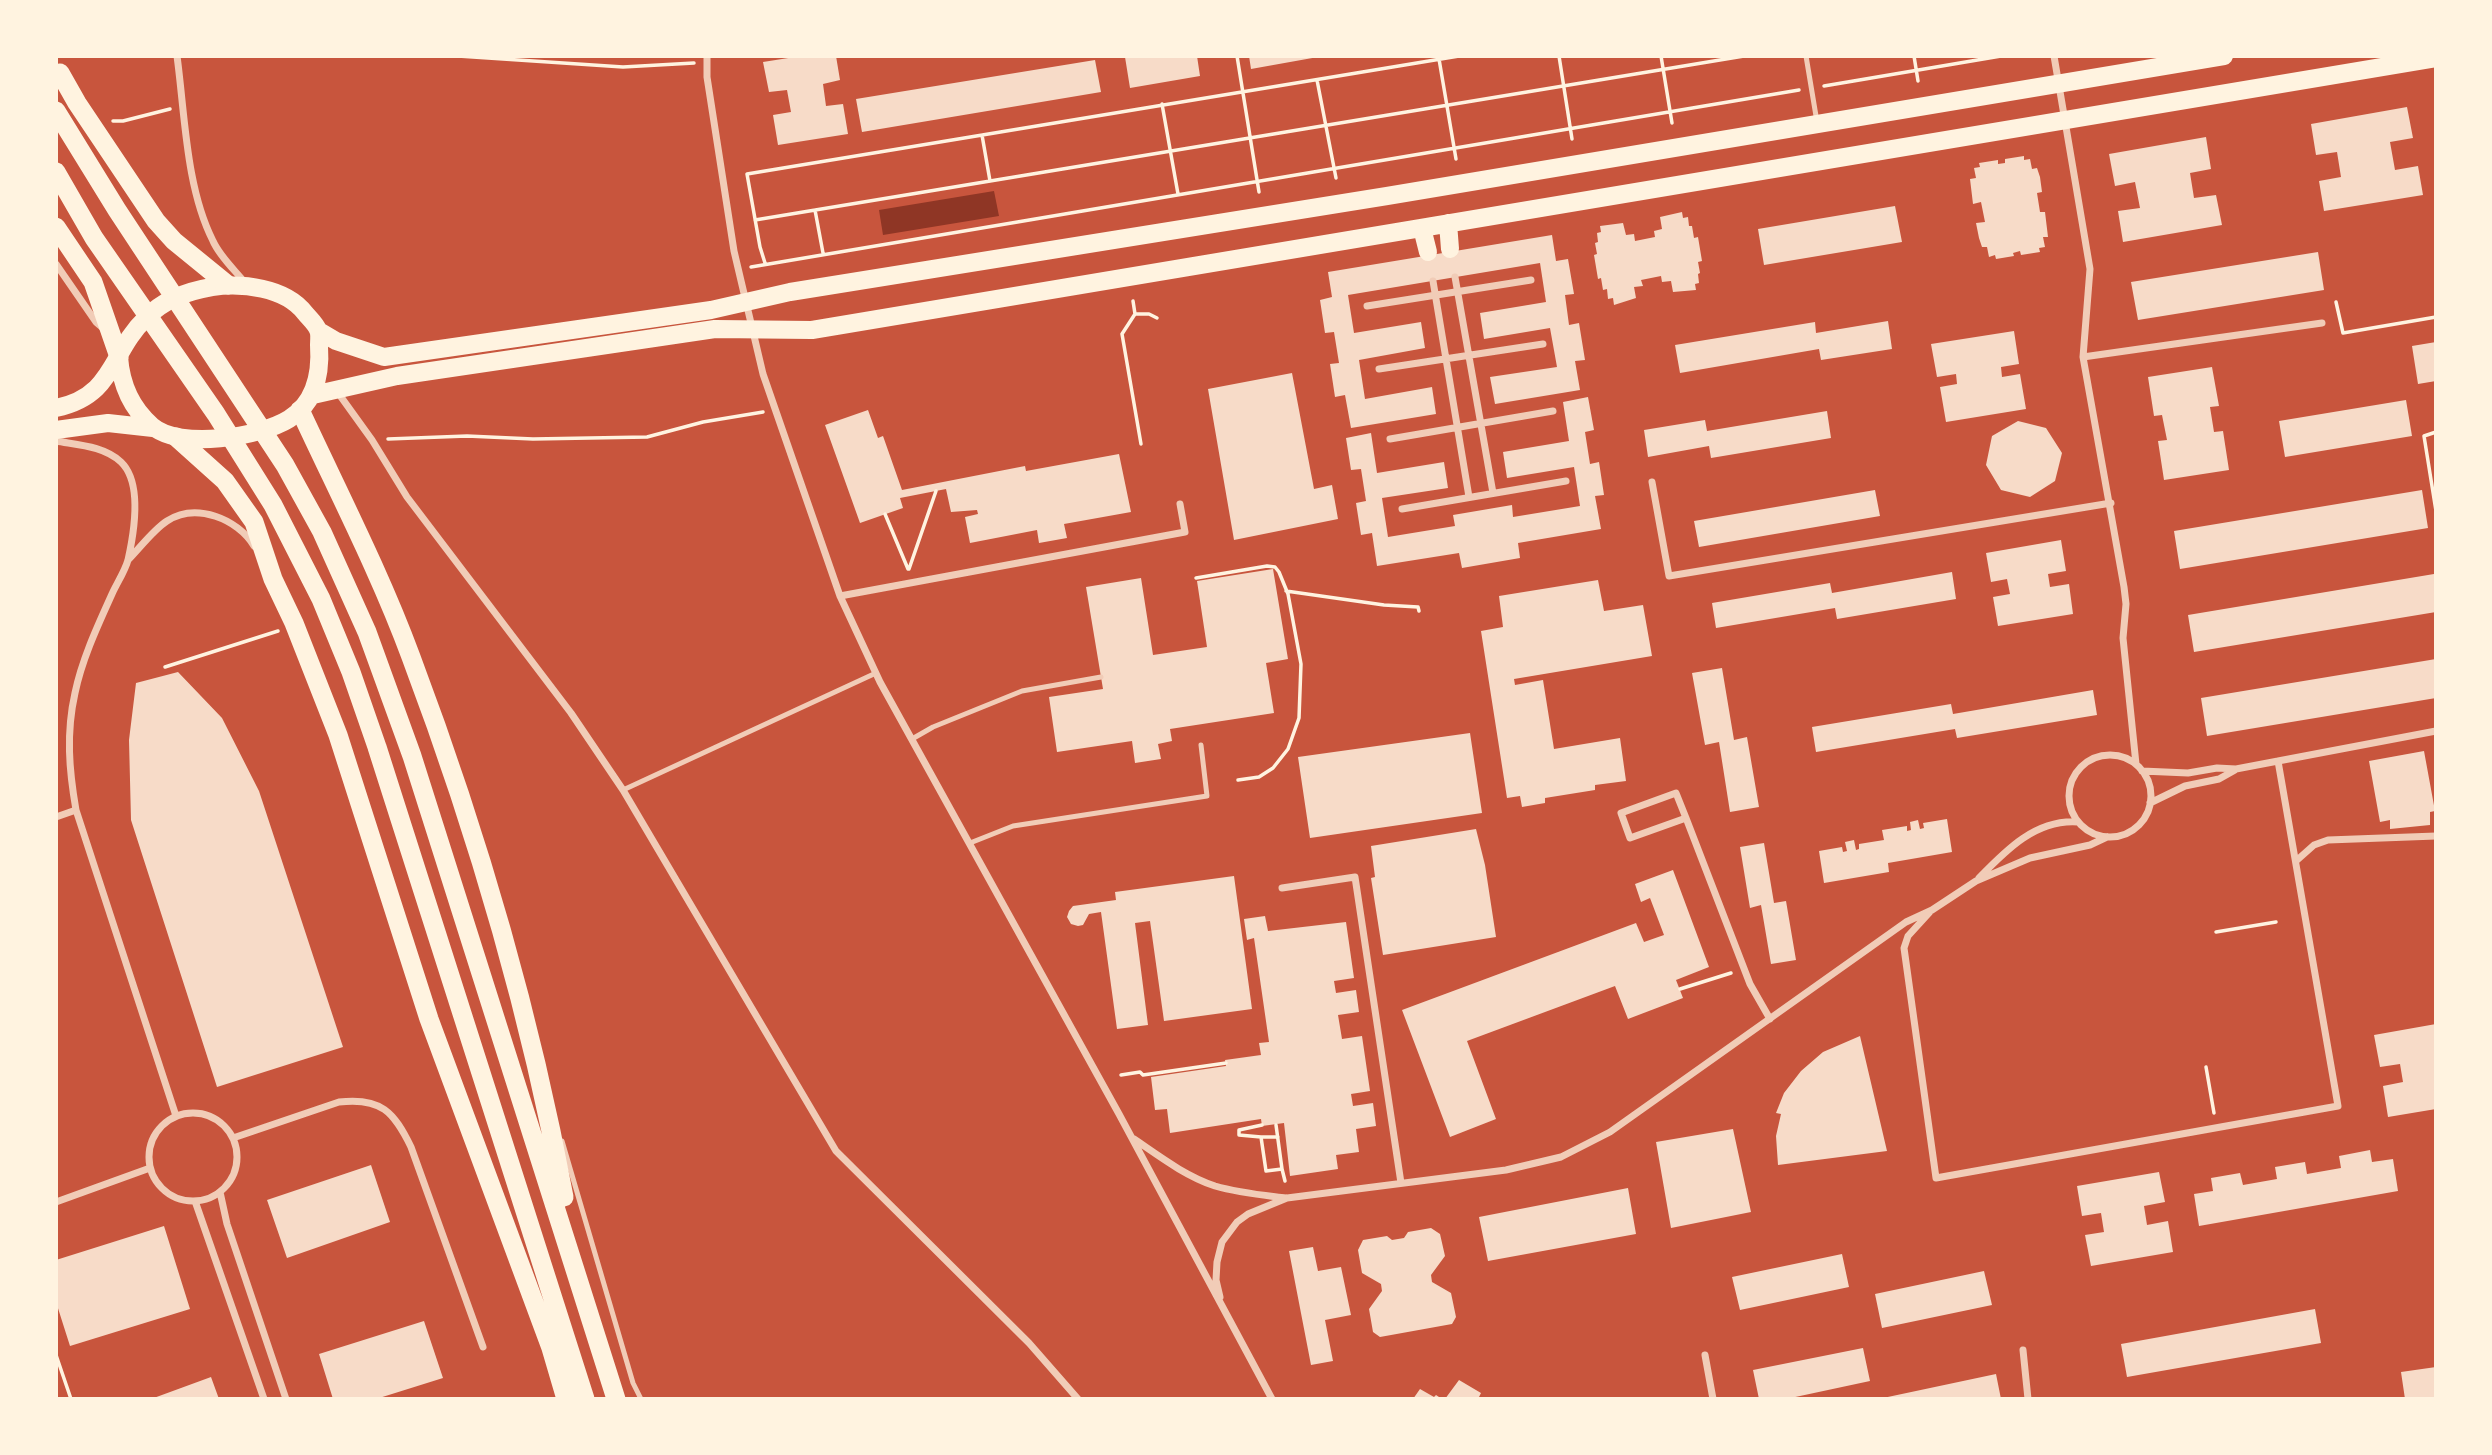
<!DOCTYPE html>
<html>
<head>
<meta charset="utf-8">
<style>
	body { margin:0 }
	#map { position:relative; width:2492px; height:1455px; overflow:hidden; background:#c8553d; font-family:Manrope,sans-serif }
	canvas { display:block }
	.frame { position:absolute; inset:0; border:58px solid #fff3e0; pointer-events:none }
</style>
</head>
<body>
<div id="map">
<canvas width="2492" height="1455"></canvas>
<div class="frame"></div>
</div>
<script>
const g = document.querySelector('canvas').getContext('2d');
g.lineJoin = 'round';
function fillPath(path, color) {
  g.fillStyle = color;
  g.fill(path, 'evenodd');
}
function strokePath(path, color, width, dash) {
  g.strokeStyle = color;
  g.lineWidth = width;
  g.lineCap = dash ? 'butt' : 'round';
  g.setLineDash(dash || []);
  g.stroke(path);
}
fillPath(new Path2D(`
	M994,191l5,25 -116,19 -4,-25z`), '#8f3625');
fillPath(new Path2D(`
	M801,56h35l4,24 -17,4 3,22 17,-2 5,30 -70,11 -5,-30 18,-3 -4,-22 -18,2 -6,-30z
	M1132,56h65l3,20 -70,12 -5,-31z
	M1249,56h69v1l-67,12z
	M1095,60l6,32 -239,40 -6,-33z
	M2407,107l6,31 -23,4 5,28 23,-4 5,29 -99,16 -5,-30 22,-4 -4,-25 -21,3 -5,-31z
	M2206,137l5,32 -21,4 4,25 22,-3 6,30 -99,17 -5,-31 22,-3 -5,-26 -20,4 -6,-32z
	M2024,156v4l6,-1 2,10 5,-1 3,9 2,15 -5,1 3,19h5l3,25h-5l2,10 -6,1 1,4 -19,3 -1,-4 -7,2 1,3 -18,3 -1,-4 -6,2 -2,-10h-5l-3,-9 -3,-15 9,-1 -4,-20 -8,2 -3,-25 6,-1 -2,-10 6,-1 -1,-4 19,-3v4l7,-1v-4z
	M1895,206l7,36 -138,23 -6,-36z
	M1682,212l1,6 5,-1 1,9h3l2,12 4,-1 4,24 -4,1 2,11 -2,1 1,9 -4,1 1,6 -23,2 -2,-11 -9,1 -1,-6 -20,4 2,6 -9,1 2,11 -22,7 -1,-7 -5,1 -1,-10 -4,1 -2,-12 -3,1 -4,-24 3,-1 -2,-11 3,-1 -1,-9 4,-1 -1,-6 23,-3 3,12 8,-1 1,7 20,-4 -1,-6 8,-2 -2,-12z
	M1552,235l4,26 12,-2 6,35 -9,1 4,30 10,-2 6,37 -10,1 5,29 -85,14 -5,-27 67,-10 -7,-39 -66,11 -4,-26 66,-11 -6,-39 -192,32 6,38 67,-11 4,26 -66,12 6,39 67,-12 4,27 -85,14 -6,-33 -10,2 -5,-33 9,-1 -5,-31 -9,1 -5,-33 12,-3 -4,-25z
	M2318,252l6,38 -186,30 -7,-38z
	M1888,321l4,28 -71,11 -2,-11 -139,24 -5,-28 140,-23 1,11z
	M2014,331l5,33 -18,3 1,10 18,-3 6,35 -80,13 -6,-35 17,-3 -1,-10 -19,3 -6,-33z
	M2436,342v39l-18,3 -6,-38z
	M2212,367l7,39 -9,1 4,25 9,-1 6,39 -65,10 -6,-39 9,-1 -5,-25 -8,1 -6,-39z
	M1292,373l22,116 18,-4 6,34 -104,21 -26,-151z
	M1588,397l6,33 -9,2 5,32 9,-2 5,33 -9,1 6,33 -83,14 2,15 -58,10 -3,-15 -82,13 -5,-33 -11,2 -5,-32 10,-2 -5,-32 -10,1 -5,-32 25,-5 6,40 67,-11 4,26 -66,10 6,39 67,-11 -2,-11 59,-10 1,12 67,-11 -6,-39 -67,11 -4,-26 66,-11 -6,-39z
	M2406,400l6,36 -127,21 -6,-36z
	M868,410l10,28 5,-2 19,54 123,-24 1,5 93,-17 12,58 -67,12 3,14 -28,5 -2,-13 -67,13 -5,-26 13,-3 -1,-4 -26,2 -5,-23 -46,9 3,10 -43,15 -35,-98z
	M1827,411l4,27 -120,20 -2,-12 -61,11 -4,-27 61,-10 2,11z
	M2018,421l28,7 16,25 -7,28 -25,16 -29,-7 -15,-25 6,-29z
	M1875,490l5,26 -181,31 -5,-26z
	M2422,490l6,38 -248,41 -6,-38z
	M2061,540l5,31 -18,3 2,13 19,-3 4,30 -75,12 -5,-29 17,-3 -3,-15 -16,3 -5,-29z
	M1273,569l15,90 -22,4 8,50 -104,16 2,12 -14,3 3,15 -26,4 -3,-22 -75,11 -8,-55 54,-8 -17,-102 55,-9 12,77 54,-8 -10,-66z
	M1952,572l4,27 -119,20 -2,-11 -119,20 -4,-25 118,-20 2,10z
	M2434,574l2,38 -242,40 -6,-37z
	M1598,580l6,31 39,-6 9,51 -138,23 1,6 28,-5 11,69 66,-11 6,43 -31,4v5l-50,8v5l-23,4 -2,-11 -13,2 -26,-167 22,-4 -4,-31z
	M2436,659v39l-229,38 -6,-38z
	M1722,668l12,72 13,-3 12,70 -29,5 -11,-70 -14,3 -13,-72z
	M178,672l44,46 37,73 84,256 -126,40 -86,-267 -2,-80 7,-57z
	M2093,690l4,25 -140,23 -2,-9 -139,23 -4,-25 139,-23 2,10z
	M1470,733l12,80 -172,25 -12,-81z
	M2424,751l11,60 -5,1v13l-40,4v-9l-10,2 -11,-61z
	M1947,819l5,33 -64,11 1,9 -65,11 -5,-32 23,-4 1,5 4,-1 -2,-9 9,-2 2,10 3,-1v-5l25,-4 -2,-10 25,-4v5l4,-1 -1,-8 8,-2 2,9 4,-1 -1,-5z
	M1476,829l9,36 11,72 -113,18 -12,-77 4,-1 -4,-31z
	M1764,843l10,60 12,-2 10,59 -25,4 -10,-59 -11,3 -10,-61z
	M1673,870l36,97 -33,13 7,18 -55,21 -13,-33 -148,55 29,78 -46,18 -48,-127 234,-87 8,19 20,-7 -14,-37 -9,4 -6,-18z
	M1234,876l18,133 -88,12 -14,-100 -15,2 13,102 -31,4 -16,-117 -12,2 -6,11 -5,1 -7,-2 -4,-7 2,-6 4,-5 43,-6 -1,-8z
	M1265,916l3,15 78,-9 8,56 -20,3 2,12 20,-3 3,22 -21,3 4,24 20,-3 8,55 -19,3 2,12 20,-3 3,23 -20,3 3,23 -23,3 2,14 -48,7 -6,-53 -22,3 -1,-7 -91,14 -3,-24 -12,1 -4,-33 75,-11 -1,-6 36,-5 -2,-12 10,-1 -15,-104 -7,2 -3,-21z
	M2436,1024v85l-48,8 -5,-31 20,-4 -3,-18 -20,3 -6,-32z
	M1860,1036l27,115 -109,14 -2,-29 5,-22 -5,-1 8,-20 17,-22 22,-19z
	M1733,1129l18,83 -80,16 -15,-86z
	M2370,1150l2,12 21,-3 5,32 -199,35 -5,-32 19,-3 -2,-13 29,-5 3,12 34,-6 -2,-12 30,-5 2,12 34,-6 -2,-12z
	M371,1165l19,57 -103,36 -20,-58z
	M2159,1172l6,30 -21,4 3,19 21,-4 5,31 -82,14 -6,-31 19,-3 -3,-19 -19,3 -5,-30z
	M1628,1188l8,46 -148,27 -9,-44z
	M164,1226l26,83 -120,37 -14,-44v-42z
	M1431,1228l9,6 5,22 -14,19 1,7 19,11 5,24 -4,7 -72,13 -7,-5 -4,-23 13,-18 -1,-7 -19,-11 -4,-23 5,-10 24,-4 5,4 12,-2 4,-6z
	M1313,1247l5,24 23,-4 10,48 -26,5 8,41 -22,4 -22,-114z
	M1842,1254l7,33 -109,23 -8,-33z
	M1984,1271l8,34 -110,23 -7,-34z
	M2315,1309l6,34 -194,34 -6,-33z
	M424,1321l19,57 -67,21h-43l-14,-45z
	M1863,1348l7,33 -84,18h-27l-6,-29z
	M2436,1367v32h-31l-4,-27z
	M1996,1374l5,25h-118v-1z
	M211,1377l8,22h-68z
	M1459,1380l22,13 -3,6h-33z
	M1420,1389l14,8 2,-2 6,4h-29z`), '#f7dbc8');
strokePath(new Path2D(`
	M458,56l165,11 71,-4
	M1237,56l22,136
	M1559,56l13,83
	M1661,56l11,67
	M1914,56l4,25
	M1439,59l17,100
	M1317,80l19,98
	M1824,86l177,-30
	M1162,104l16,90
	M113,121h10l47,-12
	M982,135l8,46
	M815,210l8,43
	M755,220l989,-164
	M765,263l-5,-16 -13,-73 712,-118
	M751,267l1048,-177
	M1133,301l2,13 -13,20 19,110
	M2336,302l7,31 93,-16
	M1135,314h14l8,4
	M2436,432l-12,4 12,75
	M388,439l79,-3 66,3 114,-2 56,-15 60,-10
	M885,514l23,55
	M909,569l27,-78
	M1196,578l71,-12 8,1 4,5 9,22 13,70 -2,54 -11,31 -15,19 -14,9 -21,3
	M1286,591l98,14 34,2 1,4
	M165,667l113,-36
	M2216,932l60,-10
	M1680,989l51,-16
	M2206,1067l8,46
	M1121,1075l19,-3 3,3 83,-12
	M1262,1125l-23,5v5l22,2 5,34 16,-2 3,12
	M1276,1125l6,44
	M1261,1137h17
	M56,1355l15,44`), '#fff3e0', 3.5);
strokePath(new Path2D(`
	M1806,56l11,66
	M912,739l21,-12 89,-36 79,-14
	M623,790l253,-117
	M970,843l43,-17 194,-30 -6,-51
	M562,1141l71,242 8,16`), '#f1ccb7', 5);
strokePath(new Path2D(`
	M177,56c8,59 9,132 36,185 7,16 22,29 33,43
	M707,56v21l27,174 29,123 77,222 40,86 239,432 153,285
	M2054,56l36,213 -7,88 41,230 2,17 -3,34 13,126
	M56,264l40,58 7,6
	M1455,277l38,216
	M1433,281l36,216
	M1367,306l164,-26
	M2083,357l239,-34
	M1379,369l164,-25
	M336,390l36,50 35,57 164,216 52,77 213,361 193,192 49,56
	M1390,439l163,-28
	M56,441c22,4 48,5 65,21 22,21 13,71 7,98 -3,11 -11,23 -16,34 -14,31 -30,65 -37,99 -9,40 -6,77 1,117l100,306
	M1652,482l17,94 442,-73
	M1402,509l164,-28
	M128,560c12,-12 25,-30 39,-39 29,-19 71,-2 87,25
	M840,596l345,-64 -5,-28
	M2069 796a41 41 0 1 1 82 0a41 41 0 1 1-82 0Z
	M2142,771l46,2 29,-5 19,1 200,-38
	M2150,803l35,-17 34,-7 16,-9
	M56,817l20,-7
	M1686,818l-56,20 -9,-25 55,-20 10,25 64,166 20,35
	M2296,861l18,-16 14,-5 108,-4
	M1979,878c27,-28 57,-59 99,-56
	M1282,888l73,-11 46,306
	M1929,913l-21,23 -4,12 32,230 402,-72 -60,-345
	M149 1157a44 44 0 1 1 88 0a44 44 0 1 1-88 0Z
	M233,1138l106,-36c42,-5 55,10 72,45l72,200
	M1134,1139c25,17 51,37 81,47 24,7 47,9 71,12
	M220,1192l7,32 59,175
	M195,1201l69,198
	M56,1202l94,-34
	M1220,1297l-4,-17 1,-18 5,-20 15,-20 11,-8 39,-16 219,-28 55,-13 49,-25 296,-210 26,-12 44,-29 54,-23 60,-13 17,-8
	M2023,1350l5,49
	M1705,1355l8,44`), '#f1ccb7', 7);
strokePath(new Path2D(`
	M1448,223l2,26
	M1422,228l6,24
	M319,331l17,10 48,16 327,-47 79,-18 597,-96 837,-140
	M313,395l84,-19 318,-47 97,1 1624,-272
	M56,408c59,-12 54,-56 90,-90 17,-18 42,-27 66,-31 30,-4 73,0 93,26 4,5 11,11 13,17 2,4 1,11 1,15 2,29 -4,58 -30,74 -29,18 -109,31 -137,7 -22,-19 -31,-42 -33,-69
	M56,430l52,-7 45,5`), '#fff3e0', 18);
strokePath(new Path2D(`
	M60,73l17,30 79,118 18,20 54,44
	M56,111l61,99 168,255 37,67 45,100 45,124 204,643
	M56,172l38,66 122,176 57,91 48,94 30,73 26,75 208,652
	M56,227l37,55 26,75
	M300,410c38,82 80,163 111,247 66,175 119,356 153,540
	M176,437l49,44 29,41 19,57 21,44 44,112 91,284 122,329 15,51`), '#fff3e0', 19);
</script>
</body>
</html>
